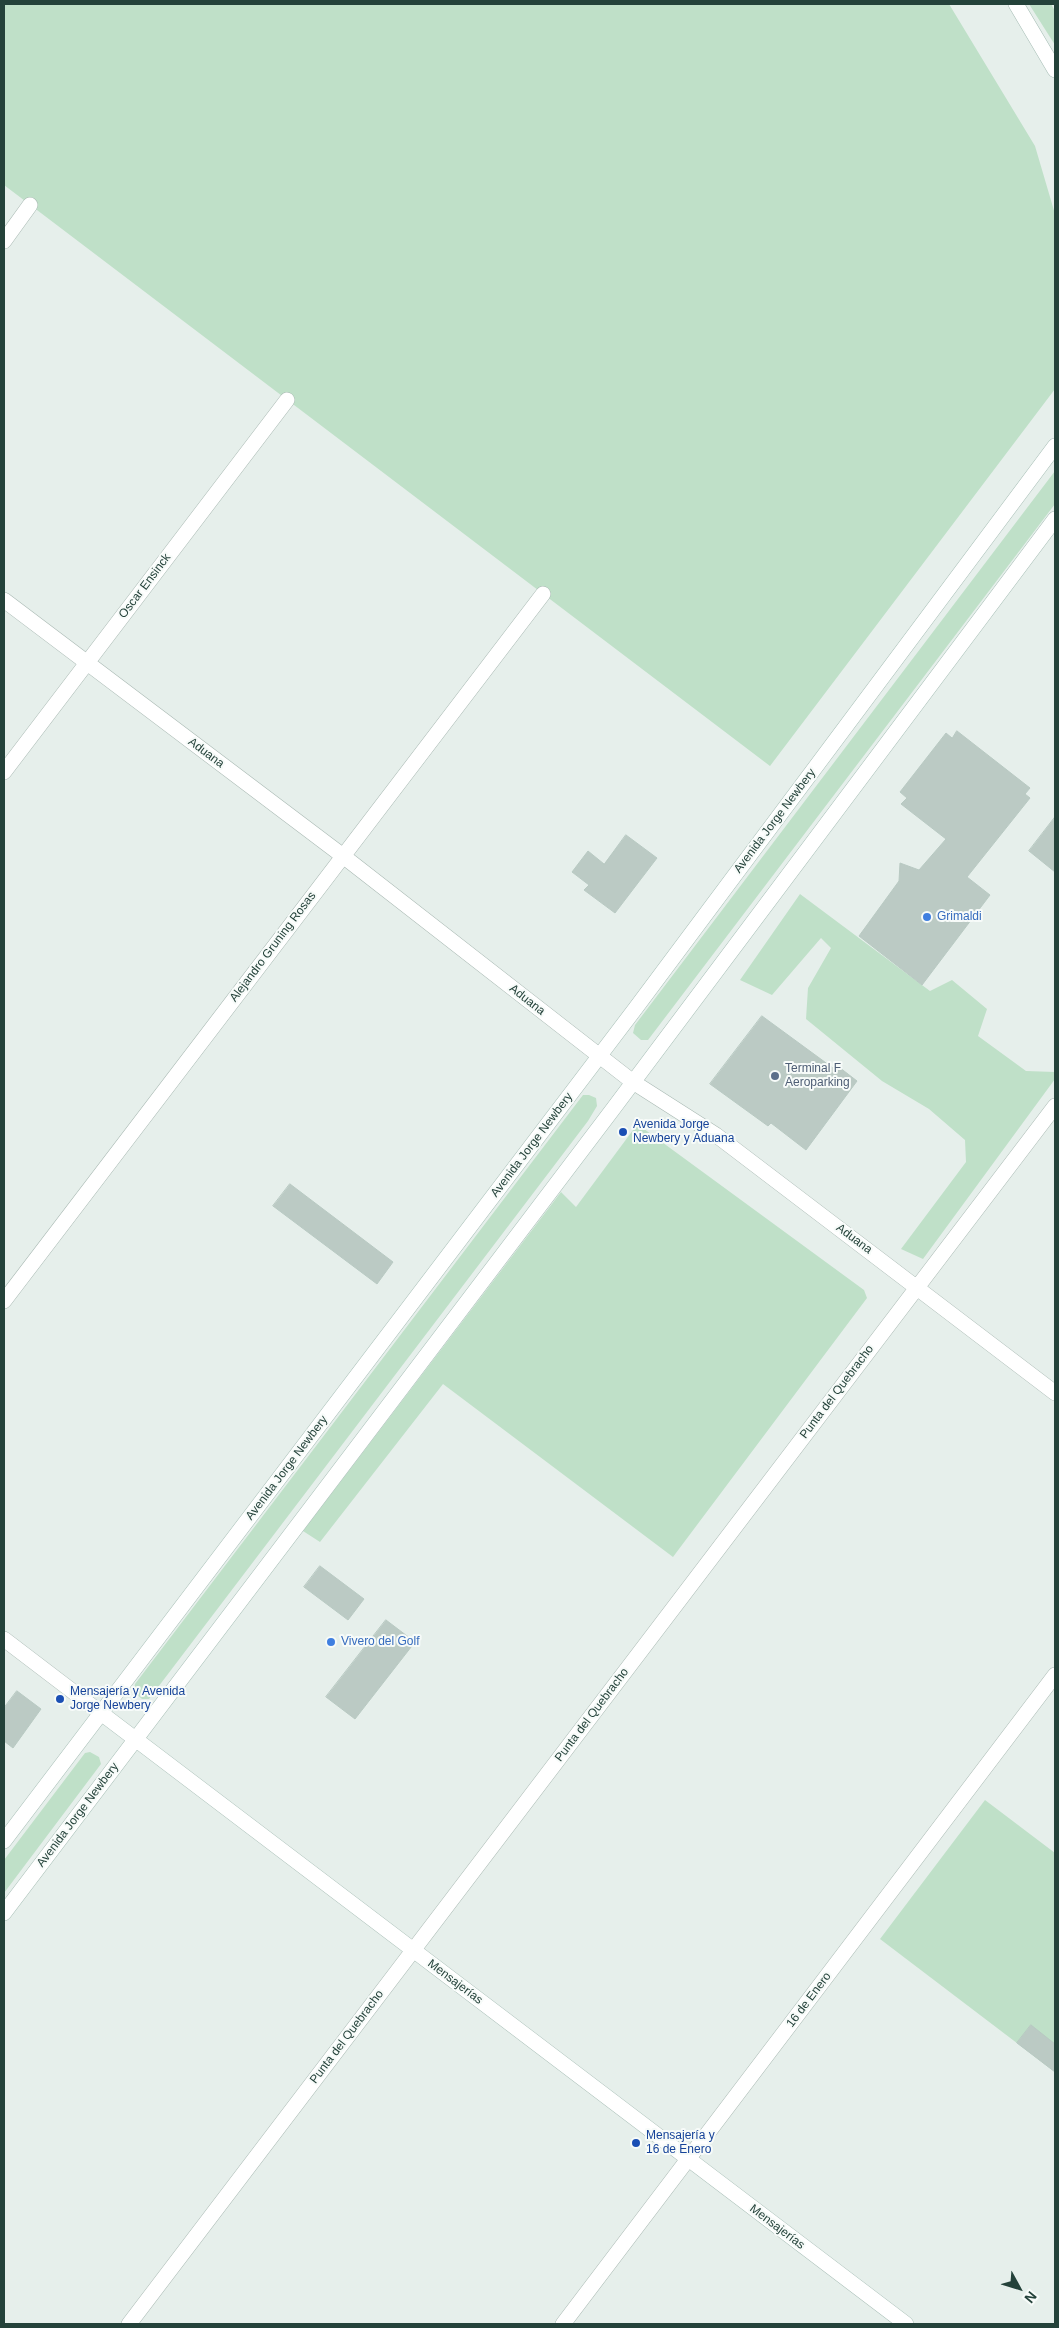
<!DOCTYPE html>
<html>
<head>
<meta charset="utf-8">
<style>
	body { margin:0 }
	#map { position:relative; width:1059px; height:2328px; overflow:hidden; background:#e6efeb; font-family:Arial,sans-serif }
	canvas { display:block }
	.frame { position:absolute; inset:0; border:5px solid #24423a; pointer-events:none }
	.north { position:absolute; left:994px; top:2263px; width:50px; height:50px; -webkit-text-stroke:4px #f7fbf9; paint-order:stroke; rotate:129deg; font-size:14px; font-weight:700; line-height:20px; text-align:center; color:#24423a }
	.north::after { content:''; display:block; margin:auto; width:18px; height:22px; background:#24423a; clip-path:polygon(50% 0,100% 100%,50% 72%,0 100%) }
</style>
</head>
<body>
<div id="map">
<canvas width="1059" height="2328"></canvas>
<div class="frame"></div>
<div class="north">N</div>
</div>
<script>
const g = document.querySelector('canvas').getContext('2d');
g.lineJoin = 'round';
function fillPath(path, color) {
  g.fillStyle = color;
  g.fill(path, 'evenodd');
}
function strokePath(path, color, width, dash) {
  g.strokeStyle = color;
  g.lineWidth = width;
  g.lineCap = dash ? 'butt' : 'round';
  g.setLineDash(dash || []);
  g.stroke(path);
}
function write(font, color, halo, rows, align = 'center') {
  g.font = font + ' Arial,sans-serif';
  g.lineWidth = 4;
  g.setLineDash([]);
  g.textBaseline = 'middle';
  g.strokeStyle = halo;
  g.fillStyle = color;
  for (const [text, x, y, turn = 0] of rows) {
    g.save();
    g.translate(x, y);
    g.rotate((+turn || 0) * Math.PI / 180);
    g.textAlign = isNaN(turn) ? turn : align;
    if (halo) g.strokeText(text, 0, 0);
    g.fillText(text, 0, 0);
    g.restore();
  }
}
fillPath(new Path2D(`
	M4,4h945l86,142 20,68v175l-285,377 -766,-581z
	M1029,4h22l4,7v34z
	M1055,471v33l-407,536h-7l-8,-7 2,-8z
	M800,894l130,97 22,-11 35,29 -9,27 48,35 29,1v7l-132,180 -22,-10 65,-87 -1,-22 -36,-31 -47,-28 -76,-62 2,-31 23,-40 -10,-10 -49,57 -32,-15z
	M583,1095h6l7,3 1,8 -9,15 -439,578h-7l-8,-7 1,-8z
	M636,1126h4l224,164 3,8 -194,259 -230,-173 -123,158 -17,-11 258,-339 15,15z
	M90,1752l9,5 2,7 -97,129v-33l81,-107z
	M985,1800l70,53v219l-175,-133z`), '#bfe0c8');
const building = new Path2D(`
	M957,731l73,57 -5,6 5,4 -63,79 23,18 -68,90 -63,-49 40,-55 1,-18 19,7 27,-31 -45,-35 6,-6 -7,-6 46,-59 6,5z
	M1055,817v55l-26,-21z
	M626,835l31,23 -42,55 -31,-23 5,-5 -17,-13 16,-21 16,13z
	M762,1016l71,52 2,-4 22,17 -51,69 -35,-27 -3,3 -58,-42z
	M290,1184l103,78 -16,22 -104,-78z
	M320,1566l44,33 -16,21 -44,-33z
	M386,1620l29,22 -60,77 -29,-22z
	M17,1691l24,18 -28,39 -9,-7v-33z
	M1031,2025l24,19v28l-38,-29z`);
fillPath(building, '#bbcac4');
strokePath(building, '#b8c9c2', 1);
const street = new Path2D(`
	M4,241l26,-36
	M4,600l339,256 290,226 83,53 339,258
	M4,772l283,-372
	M4,1301l539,-707
	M4,1639l97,74
	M129,2324l926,-1218
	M563,2324l492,-649`);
const secondary = new Path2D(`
	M1016,4l39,66
	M101,1713l805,611
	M4,1841l631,-832 420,-563
	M4,1913l609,-804 442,-590`);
strokePath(street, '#a8b8b2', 16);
strokePath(secondary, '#a4bbb3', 16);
strokePath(street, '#fff', 15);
strokePath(secondary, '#fff', 15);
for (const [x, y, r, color] of [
	[927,917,5,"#3f7fe0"],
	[775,1076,5,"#5c6f8a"],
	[623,1132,5,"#1a4fb4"],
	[331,1642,5,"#3f7fe0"],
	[60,1699,5,"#1a4fb4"],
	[636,2143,5,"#1a4fb4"]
]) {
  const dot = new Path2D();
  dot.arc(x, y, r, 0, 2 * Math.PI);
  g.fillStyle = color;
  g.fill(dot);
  strokePath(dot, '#f7fbf9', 2);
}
write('12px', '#24423a', '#f7fbf9', [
	["Oscar Ensinck",145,586,-53],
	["Aduana",206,753,37],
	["Avenida Jorge Newbery",775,821,-53],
	["Alejandro Gruning Rosas",273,947,-53],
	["Aduana",527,1000,38],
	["Avenida Jorge Newbery",532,1145,-53],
	["Aduana",854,1239,37],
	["Punta del Quebracho",837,1392,-53],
	["Avenida Jorge Newbery",287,1468,-53],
	["Punta del Quebracho",592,1715,-53],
	["Avenida Jorge Newbery",78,1815,-53],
	["Mensajerías",455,1982,37],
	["16 de Enero",809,2000,-53],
	["Punta del Quebracho",347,2037,-53],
	["Mensajerías",777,2227,37]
]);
write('12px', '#366cbe', '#f7fbf9', [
	["Grimaldi",937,917],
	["Vivero del Golf",341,1642]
], 'left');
write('12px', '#4e5e75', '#f7fbf9', [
	["Terminal F",785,1069],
	["Aeroparking",785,1083]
], 'left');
write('12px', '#164399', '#f7fbf9', [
	["Avenida Jorge",633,1125],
	["Newbery y Aduana",633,1139],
	["Mensajería y Avenida",70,1692],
	["Jorge Newbery",70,1706],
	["Mensajería y",646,2136],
	["16 de Enero",646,2150]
], 'left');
</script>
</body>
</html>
